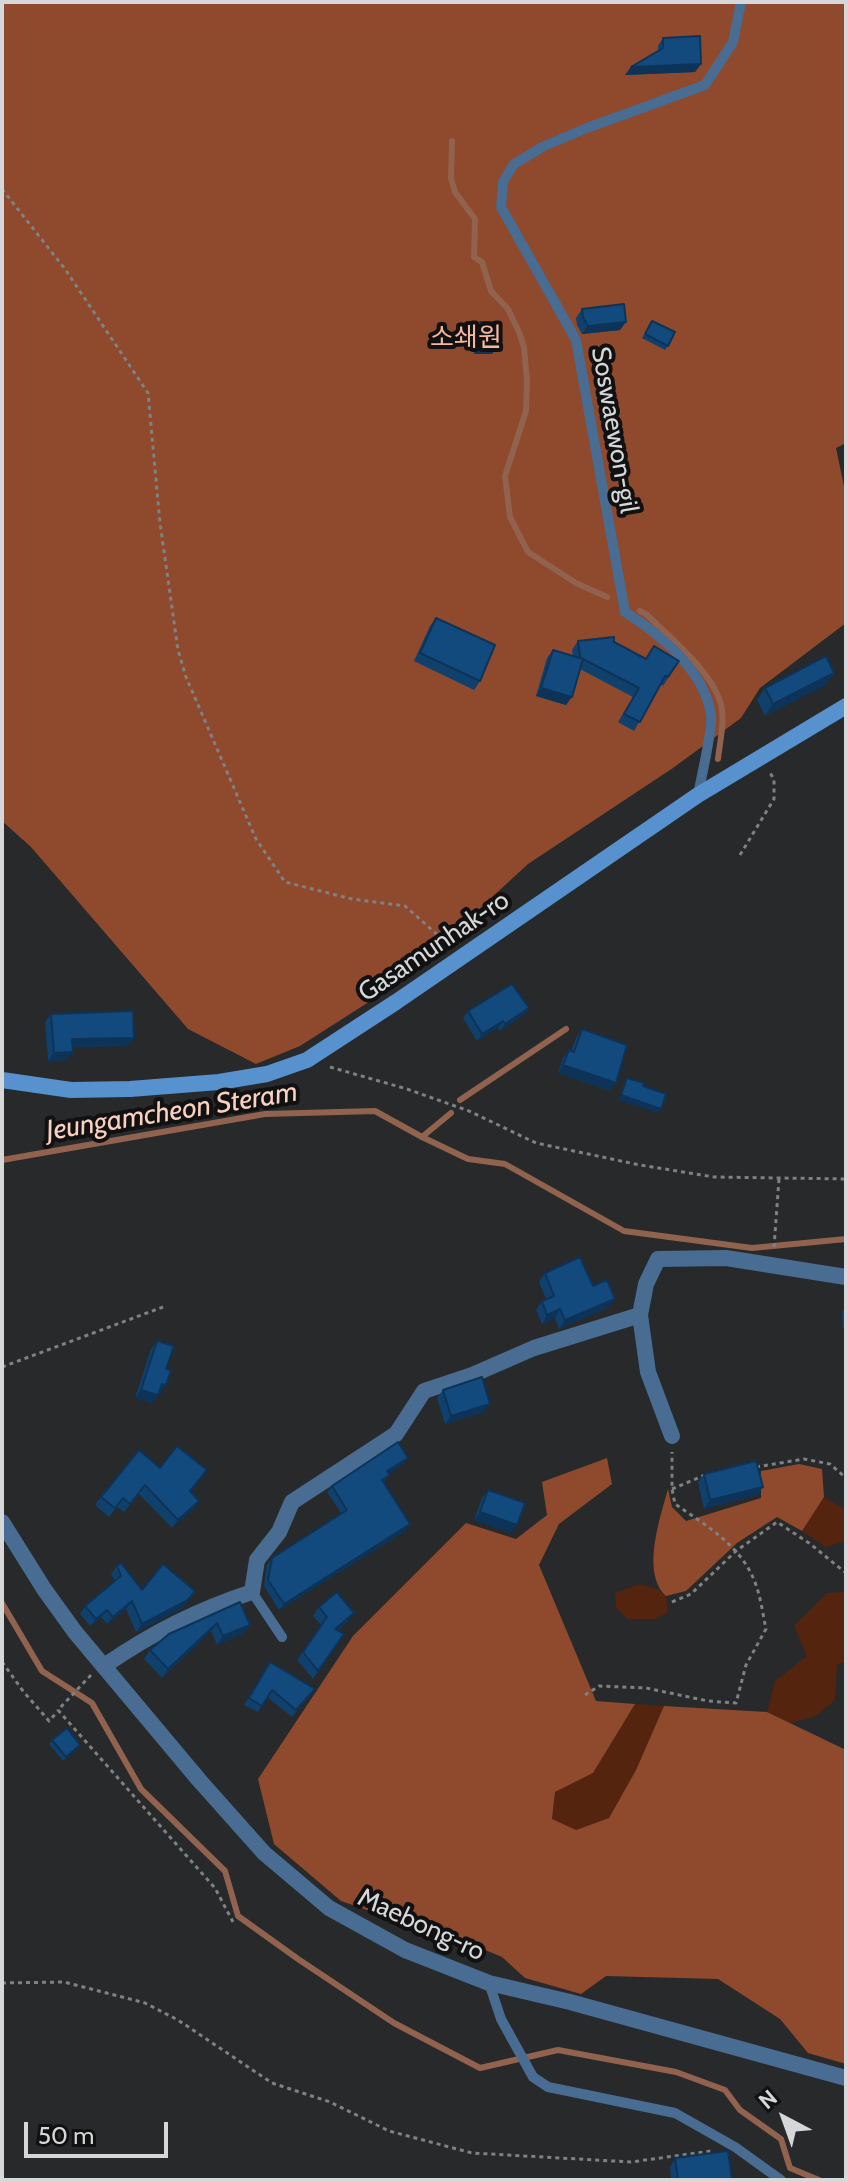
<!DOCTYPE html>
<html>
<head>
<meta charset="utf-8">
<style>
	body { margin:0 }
	#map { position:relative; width:848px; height:2182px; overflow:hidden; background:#27292a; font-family:Cabin,sans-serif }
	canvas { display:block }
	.frame { position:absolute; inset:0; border:4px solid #d6d7d9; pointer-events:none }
	.north { position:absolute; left:744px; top:2078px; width:80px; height:80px; -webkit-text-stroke:6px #111112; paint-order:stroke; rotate:319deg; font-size:22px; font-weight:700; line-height:32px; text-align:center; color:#d6d7d9 }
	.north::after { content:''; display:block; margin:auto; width:28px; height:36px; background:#d6d7d9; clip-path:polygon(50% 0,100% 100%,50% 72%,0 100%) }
	.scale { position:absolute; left:24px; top:2122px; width:144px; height:36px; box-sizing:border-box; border:4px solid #d6d7d9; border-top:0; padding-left:10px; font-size:24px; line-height:28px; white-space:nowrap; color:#d6d7d9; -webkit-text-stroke:6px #111112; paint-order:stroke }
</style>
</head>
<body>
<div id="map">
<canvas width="848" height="2182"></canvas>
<div class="frame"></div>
<div class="north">N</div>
<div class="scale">50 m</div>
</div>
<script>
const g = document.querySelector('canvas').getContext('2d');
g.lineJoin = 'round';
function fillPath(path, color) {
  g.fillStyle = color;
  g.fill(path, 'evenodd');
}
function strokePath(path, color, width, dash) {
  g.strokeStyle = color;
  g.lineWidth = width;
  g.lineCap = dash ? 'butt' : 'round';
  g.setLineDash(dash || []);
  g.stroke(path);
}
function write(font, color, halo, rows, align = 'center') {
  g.font = font + ' Cabin,"Noto Sans KR",sans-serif';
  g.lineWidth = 8;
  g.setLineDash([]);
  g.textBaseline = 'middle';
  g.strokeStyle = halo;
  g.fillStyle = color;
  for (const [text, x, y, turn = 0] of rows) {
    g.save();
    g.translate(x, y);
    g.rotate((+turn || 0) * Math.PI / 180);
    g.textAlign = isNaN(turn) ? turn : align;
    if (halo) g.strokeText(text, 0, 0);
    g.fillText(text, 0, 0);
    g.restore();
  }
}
fillPath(new Path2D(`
	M824,1497l22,13v27l-2,4 -18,6 -24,-16z
	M640,1584l19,6 7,6 2,16 -13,7h-27l-12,-11 -1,-15z
	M846,1592v69l-9,4 -2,35 -19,16 -26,7 -23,-11 8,-31 32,-25 -13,-30 33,-33z
	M635,1704l29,2 -28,64 -27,48 -33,12 -24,-10 3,-28 38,-19z`), '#55240f');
fillPath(new Path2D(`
	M2,2h844v441l-10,5 10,48v127l-86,65 -19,30 -68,50 -145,96 -128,118 -100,64 -44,18 -68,-35 -157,-182 -29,-26z
	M607,1458l5,26 -53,40 -20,41 57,136 39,3 -42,69 -38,19 -3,27 24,11 33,-12 27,-48 28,-64 103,6 79,38v314l-38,-11 -28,-34 -62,-40 -112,-3 -25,18 -56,-16 -23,-21 -77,-32 -46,-28 -6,15 -32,-11 -67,-57 -16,-65 95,-143 113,-113 50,16 31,-24 -5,-33z
	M799,1464l23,5 2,28 -22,34 -25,-14 -40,26 -51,48 -20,5c-25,-23 -6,-78 2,-107l4,18 14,14 75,-23v-27z`), '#8f492d');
strokePath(new Path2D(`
	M452,141l-1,37 4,14 20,27 -1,38 8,5 9,29 17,18 11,23 5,15 3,34 -1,30 -21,65 5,41 18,35 48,31 31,14
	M640,611l6,3c23,22 66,58 75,90 4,17 -1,37 -3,55
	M460,1100l106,-71
	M422,1137l29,-24
	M2,1160l263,-46 110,-3 47,26 46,22 37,5 119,67 128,17 94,-9
	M2,1603l40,68 50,32 49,86 84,82 13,45 60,43 96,64 86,45 78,-18 118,22 49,18 15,20 41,29 9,29 29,12`), '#91624e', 6);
strokePath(new Path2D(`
	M2,189l63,80 83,124 12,130 18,127 8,27 70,162 29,43 67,17 53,7 44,39
	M740,855l34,-56v-20l-4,-6
	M330,1067l77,22 62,22 67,32 104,22 74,12 132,2
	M774,1247l5,-68
	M2,1367l161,-60
	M756,1467l48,-8 26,5 16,14
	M672,1489l33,-14
	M672,1602l19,-8 45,-43 41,-29 32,21 37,30
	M2,1662l21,29 26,30 8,-9
	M91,1675l-33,35 157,178 18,34
	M585,1695l14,-9 47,2 62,13 28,2 10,-38 20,-36c-3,-14 -5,-30 -10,-44 -13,-38 -49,-59 -81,-81l-3,-15v-37
	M2,1983l62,-1 81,21 33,17 94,63 58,19 59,29 83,22 159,9 80,-11`), '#7f8182', 3, [4, 4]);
strokePath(new Path2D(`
	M698,795c3,-17 15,-66 13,-80 -7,-45 -50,-80 -86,-103l-49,-272 -75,-133 2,-25 11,-18 30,-18 43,-18 118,-43 28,-43 8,-40
	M252,1592l30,45
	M489,1983l12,36 32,58 15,10 127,26 60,34 46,33`), '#486c92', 10);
strokePath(new Path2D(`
	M640,1315l8,57 24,64
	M104,1666c48,-33 93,-56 148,-74l5,-32 22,-28 13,-30 104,-68 28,-43 48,-16 62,-27 106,-33 6,-31 12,-25 68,-1 120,19`), '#486c92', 16);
strokePath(new Path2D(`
	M2,1522l42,67 31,43 124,148 65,73 65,55 76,42 84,33 81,19 276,76`), '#486c92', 16);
strokePath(new Path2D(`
	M2,1080l69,10 59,-1 89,-7 48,-8 40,-14 89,-58 302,-207 148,-89`), '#5791ce', 16);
fillPath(new Path2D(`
	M663,38l38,26 -6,8 -70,3 33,-24v-5z
	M582,309l38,21 -38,4 -5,-9 -1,-7z
	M652,321l16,25 -3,4 -23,-12z
	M480,322l18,23 -6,9h-18v-24z
	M436,618l44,63 -6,9 -60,-29 16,-35z
	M578,641l36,1 31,16 34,3 -16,25 -2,-2 -27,47 -16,-9 15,-25 -53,-28 -14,36 -30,-9 11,-38 6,-8 20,6 -1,-6z
	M826,685l-61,31 -8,-16 8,-12z
	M529,1008l-5,7 -24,16 -2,-3 -21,13 -14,-23 5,-7z
	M51,1014l77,32 -56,1 -5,13 -19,1 -3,-39z
	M582,1029l28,62 -52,-18 5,-15 6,-8 2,1 5,-13z
	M545,1273l48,13 16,21 -50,22 -4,-11 -13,6 -6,-14 6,-9 4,-2 -7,-17z
	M846,1305v23l-3,1 -1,-17z
	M157,1341l9,28 -6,25 -1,-1 -7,10 -17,-5 16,-49z
	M443,1390l41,22 -39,12 -8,-26z
	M408,1458l-5,6 -14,9 -5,9 26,42 -5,7 -126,79 -15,-24 3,-21 5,-7 69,-45 -14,-21 5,-6z
	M160,1468l47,2 -17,22 9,9 -6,8 -21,19 -33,-34 -15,18 -7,-5 -8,10 -14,-12 6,-8z
	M704,1474l59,13 -6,8 -53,14 -6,-27z
	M488,1490l23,43 -37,-13 8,-22z
	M117,1566l25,24 41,18 -47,24 -10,-23 -19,15 -6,-7 -11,9 -10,-12 5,-8 30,-25 -4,-7z
	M240,1602l4,31 -27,12 -6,-14 -49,47 -18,-19 6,-9z
	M319,1607l29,14 -10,9 6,4 -31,45 -16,-19 24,-35 -8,-9z
	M270,1662l45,27 -23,28 -25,-20 -9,15 -14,-7z
	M52,1740l25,9 -14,12 -14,-17z
	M675,2158l57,22h-61l-1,-13z`), '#10406c');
fillPath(new Path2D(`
	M701,64l-6,8 -70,3 6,-8z
	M626,322l-6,8 -38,4 6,-8z
	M480,345h18l-6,9h-18z
	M834,673l-8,12 -61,31 8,-12z
	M541,688l31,9 -6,8 -30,-9z
	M529,1008l-5,7 -24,16 5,-7z
	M503,1021l-5,7 -21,13 5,-7z
	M134,1038l-6,8 -62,1 6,-8z
	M73,1052l-6,8 -19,1 6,-8z
	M563,1065l53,18 -6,8 -52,-18z
	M621,1095l40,14 -3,4 -40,-13z
	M615,1299l-6,8 -50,22 6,-9z
	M560,1309l-5,9 -13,6 5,-9z
	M162,1384l4,1 -6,9 -4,-2z
	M141,1390l17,5 -6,8 -17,-5z
	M490,1404l-6,8 -39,12 6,-8z
	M408,1458l-5,6 -20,13 4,-6z
	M763,1487l-6,8 -53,14 6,-9z
	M199,1501l-6,8 -21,19 6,-8z
	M480,1512l37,13 -6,8 -37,-13z
	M410,1524l-5,7 -126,79 5,-6z
	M195,1591l-12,17 -47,24 6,-8z
	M132,1601l-6,8 -19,15 6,-7z
	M107,1610l-6,7 -11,9 6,-7z
	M354,1613l-6,8 -18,16 5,-8z
	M217,1623l-6,8 -49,47 6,-9z
	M250,1625l-6,8 -27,12 6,-9z`), '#0d3458');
const building = new Path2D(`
	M700,36l1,28 -70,3 32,-19v-10z
	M624,304l2,18 -38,4 -5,-9 -1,-8z
	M652,321l23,11 -7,14 -23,-12z
	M480,322h18v23h-18z
	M436,618l59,27 -15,36 -60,-28z
	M614,637v5l32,17 8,-13 25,15 -11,16 -3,-1 -25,46 -16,-8 15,-26 -56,-29 -11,38 -31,-9 12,-38 30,9 -3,-2 -2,-16z
	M826,656l8,17 -61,31 -8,-16z
	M512,984l17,24 -24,16 -2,-3 -21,13 -14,-23z
	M133,1011l1,27 -62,1 1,13 -19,1 -3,-39z
	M582,1029l45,16 -11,38 -53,-18 6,-15 5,2z
	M627,1078l17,5 -1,3 23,8 -5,15 -40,-14z
	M580,1257l13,29 14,-6 8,19 -50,21 -5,-11 -13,6 -5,-14 12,-5 -9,-23z
	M157,1341l17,5 -8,23 5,1 -5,15 -4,-1 -4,11 -17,-5z
	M482,1377l8,27 -39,12 -8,-26z
	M398,1442l10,16 -21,13 3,4 -8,5 28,44 -126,80 -16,-24 4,-22 75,-48 -15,-24z
	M177,1446l30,24 -17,21 9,10 -21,19 -33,-35 -15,19 -7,-6 -8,10 -14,-11 38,-47 21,18z
	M756,1461l7,26 -53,13 -6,-26z
	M488,1490l37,13 -8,22 -37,-13z
	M121,1563l21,27 21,-26 32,27 -7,9 -46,24 -10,-23 -19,16 -6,-7 -11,9 -11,-13 36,-30 -4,-10z
	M337,1592l17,21 -19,16 9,5 -26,37 -15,-19 24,-35 -8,-10z
	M240,1602l10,23 -27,11 -6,-13 -49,46 -18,-19 19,-16z
	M270,1662l45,27 -19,21 -24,-20 -10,16 -13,-8z
	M67,1728l13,17 -14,12 -14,-17z
	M728,2151l4,29h-54l-3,-22z`);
fillPath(building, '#134a7d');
strokePath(building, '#0d3458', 2);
write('26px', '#f5b79f', '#111112', [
	["소쇄원",466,338]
]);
write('26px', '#d6d7d9', '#111112', [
	["Soswaewon-gil",614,430,80],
	["Gasamunhak-ro",434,947,-34],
	["Maebong-ro",421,1925,25]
]);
write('italic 28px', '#fad0c0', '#111112', [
	["Jeungamcheon Steram",172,1112,-9]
]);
</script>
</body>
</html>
